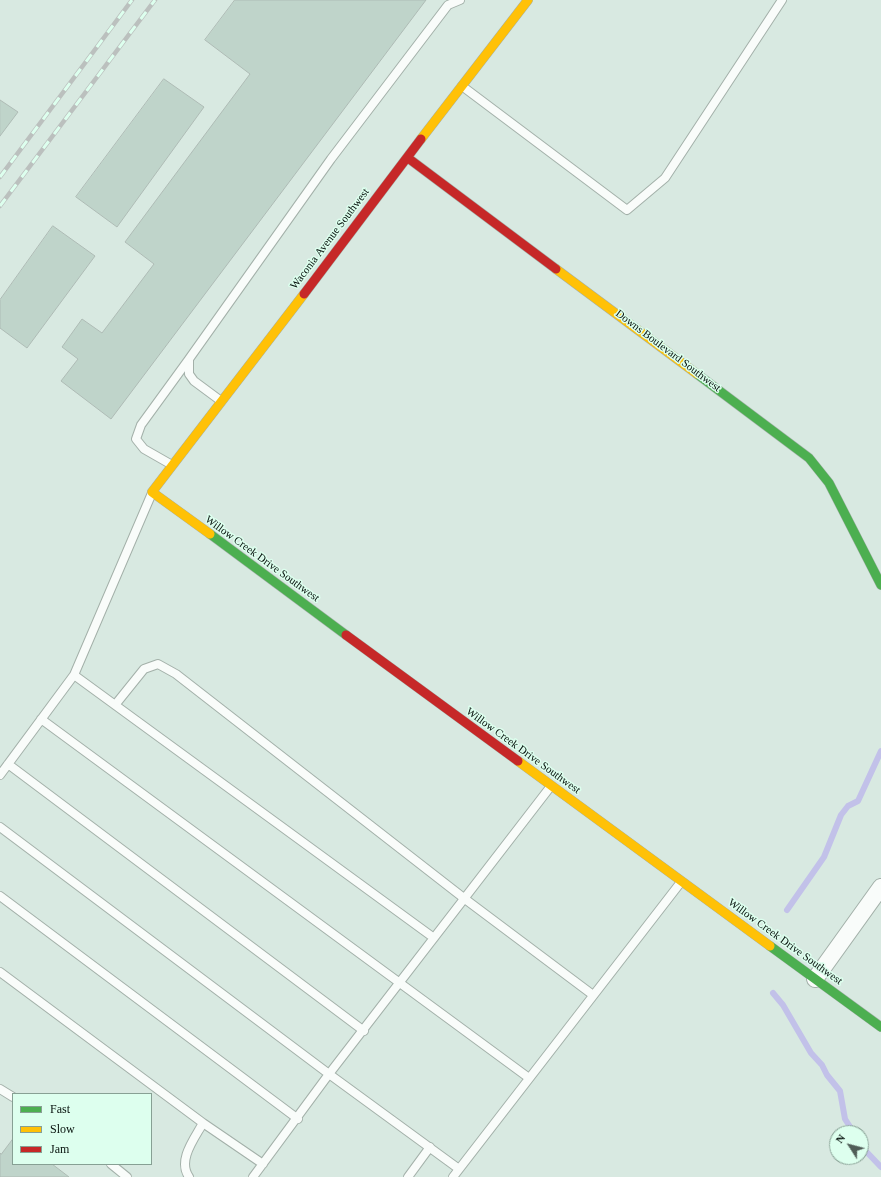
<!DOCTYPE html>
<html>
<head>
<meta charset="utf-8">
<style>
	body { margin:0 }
	#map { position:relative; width:881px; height:1177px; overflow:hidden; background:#d8e9e1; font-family:"Times New Roman",serif }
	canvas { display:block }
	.legend { position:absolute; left:12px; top:1093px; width:140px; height:72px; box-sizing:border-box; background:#dfe; border:1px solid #87a094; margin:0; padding:5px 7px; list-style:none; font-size:12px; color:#06110c }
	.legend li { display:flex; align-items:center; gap:8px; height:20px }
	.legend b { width:20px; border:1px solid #87a094 }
	.north { position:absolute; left:829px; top:1125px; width:40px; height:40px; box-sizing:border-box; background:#dfe; border:1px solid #87a094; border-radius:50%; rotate:306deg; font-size:11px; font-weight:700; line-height:16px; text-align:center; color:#06110c }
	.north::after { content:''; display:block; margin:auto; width:14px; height:18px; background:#505d57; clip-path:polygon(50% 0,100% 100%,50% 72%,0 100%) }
</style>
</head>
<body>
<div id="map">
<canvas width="881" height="1177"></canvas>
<ul class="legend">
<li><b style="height:5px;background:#4caf50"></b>Fast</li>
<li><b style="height:5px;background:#ffc107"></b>Slow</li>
<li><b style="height:5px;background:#c62828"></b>Jam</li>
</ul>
<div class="north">N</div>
</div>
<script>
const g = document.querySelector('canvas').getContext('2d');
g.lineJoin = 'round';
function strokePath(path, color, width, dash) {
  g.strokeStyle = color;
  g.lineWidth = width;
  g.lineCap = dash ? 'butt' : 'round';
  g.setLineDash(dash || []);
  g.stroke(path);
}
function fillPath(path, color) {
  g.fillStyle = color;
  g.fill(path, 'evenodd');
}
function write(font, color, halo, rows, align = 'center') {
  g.font = font + ' "Times New Roman",serif';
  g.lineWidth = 3;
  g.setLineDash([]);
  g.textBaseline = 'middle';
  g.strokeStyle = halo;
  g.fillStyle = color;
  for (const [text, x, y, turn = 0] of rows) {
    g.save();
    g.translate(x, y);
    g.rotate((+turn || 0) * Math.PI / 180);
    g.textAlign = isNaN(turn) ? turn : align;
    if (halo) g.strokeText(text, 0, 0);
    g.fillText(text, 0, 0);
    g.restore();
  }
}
strokePath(new Path2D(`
	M787,910l37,-53 17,-42 7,-9 10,-5 23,-50
	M773,993l10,12 28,48 11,12 5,10 13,16 5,28 9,14
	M861,1146l20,21`), '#c2c1e9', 6);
const building = new Path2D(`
	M235,0h191l-315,419 -50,-38 17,-22 -16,-12 20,-28 20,14 52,-69 -29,-22 125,-168 -45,-34z
	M164,79l40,28 -87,120 -41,-30z
	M0,100l18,12 -18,24z
	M53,226l42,30 -68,92 -27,-20v-28z
	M13,1139v25h39l17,13h-69v-24l1,1z`);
fillPath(building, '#bfd4ca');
strokePath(building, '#aebbb5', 1);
const lane = new Path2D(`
	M462,86l165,124 38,-32 117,-178
	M221,401l-27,-20 -5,-7v-15l142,-200 117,-154 12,-5
	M172,465l-28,-16 -8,-10 5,-14 48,-66
	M74,675l360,263
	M115,705l29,-36 14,-5 18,10 289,225 128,96
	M41,719l488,359
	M8,764l356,267
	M0,775l74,-100 78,-182
	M0,827l329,247 130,95
	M0,896l298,223
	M0,972l203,151c-8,15 -26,37 -14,54
	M0,1089l13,8
	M203,1123l60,41
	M111,1164l16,13
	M253,1177l76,-103 222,-288
	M408,1177l22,-30
	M453,1177l228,-295`);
const street = new Path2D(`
	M815,979l66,-92`);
const fast = new Path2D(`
	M697,374l112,84 20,25 52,102
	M210,534l136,101
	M770,946l111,81`);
const slow = new Path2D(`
	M421,139l107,-139
	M556,269l141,105
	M210,534l-58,-42 152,-198
	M518,761l252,185`);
const jam = new Path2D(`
	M408,158l148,111
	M304,294l117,-155
	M346,635l172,126`);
strokePath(lane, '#a3b0a9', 10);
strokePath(street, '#a3b0a9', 18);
strokePath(fast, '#a3b0a9', 10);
strokePath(slow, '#a3b0a9', 10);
strokePath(jam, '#a3b0a9', 10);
strokePath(lane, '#f9fcfa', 8);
strokePath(street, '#f9fcfa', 16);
strokePath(fast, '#4caf50', 9);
strokePath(slow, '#ffc107', 9);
strokePath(jam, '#c62828', 9);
const rail = new Path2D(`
	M0,177l132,-177
	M0,206l155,-206`);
strokePath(rail, '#bbc0be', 4.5);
strokePath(rail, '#dfe', 3, [9]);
write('11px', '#06110c', '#dfe', [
	["Waconia Avenue Southwest",330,239,-53],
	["Downs Boulevard Southwest",668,351,37],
	["Willow Creek Drive Southwest",262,559,36],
	["Willow Creek Drive Southwest",523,751,36],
	["Willow Creek Drive Southwest",785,942,36]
]);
</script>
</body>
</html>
